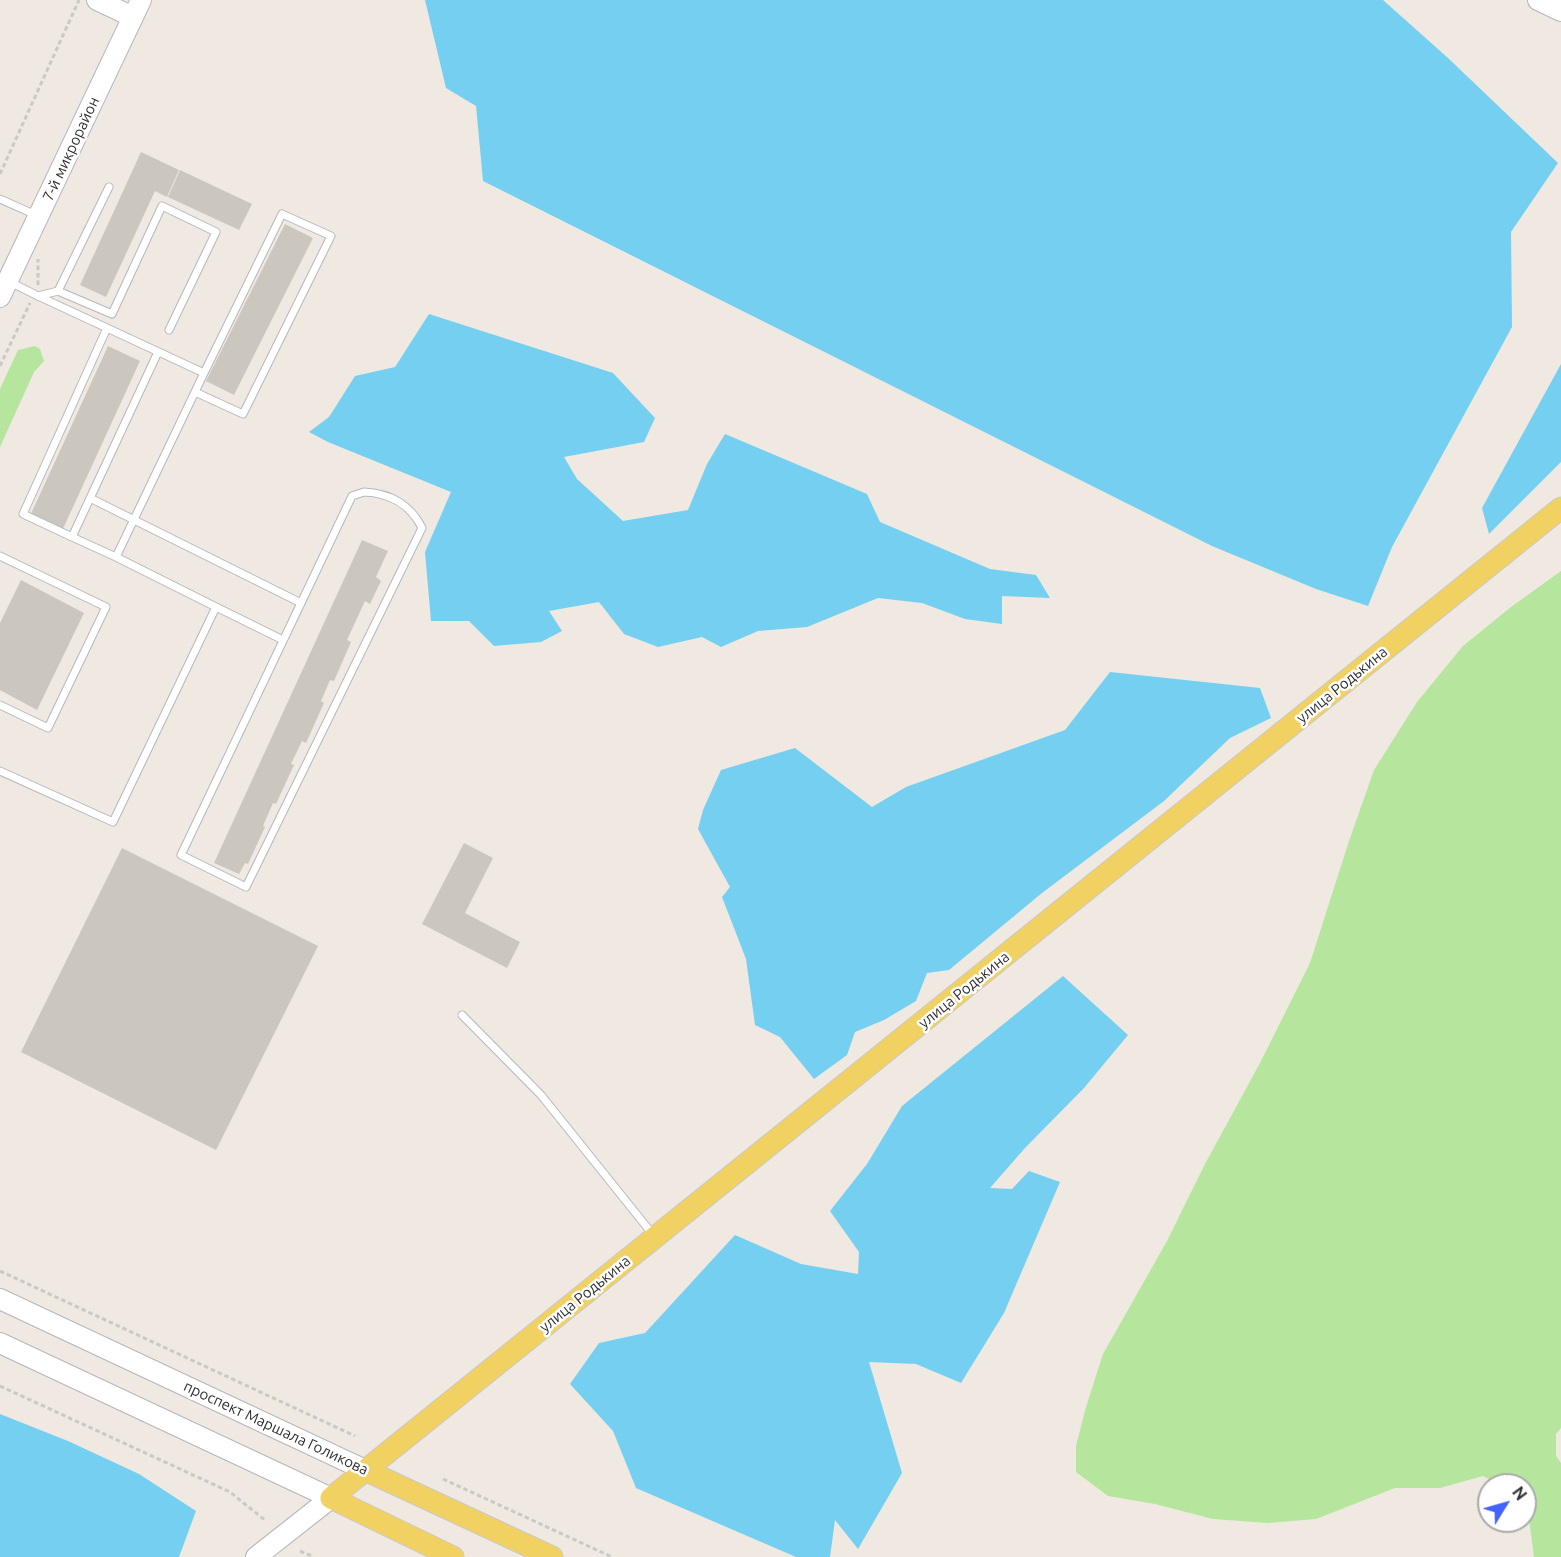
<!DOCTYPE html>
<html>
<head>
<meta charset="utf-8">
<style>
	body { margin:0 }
	#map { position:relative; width:1561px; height:1557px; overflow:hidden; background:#efe9e1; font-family:Ubuntu,sans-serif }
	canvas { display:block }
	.north { position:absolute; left:1477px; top:1473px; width:60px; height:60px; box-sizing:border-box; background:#fff; border:2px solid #ababab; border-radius:50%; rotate:53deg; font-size:16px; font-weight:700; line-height:24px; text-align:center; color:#2e2e2e }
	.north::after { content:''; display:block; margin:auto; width:21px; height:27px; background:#4264fb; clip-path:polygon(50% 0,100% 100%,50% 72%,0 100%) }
</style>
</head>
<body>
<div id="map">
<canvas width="1561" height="1557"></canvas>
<div class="north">N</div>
</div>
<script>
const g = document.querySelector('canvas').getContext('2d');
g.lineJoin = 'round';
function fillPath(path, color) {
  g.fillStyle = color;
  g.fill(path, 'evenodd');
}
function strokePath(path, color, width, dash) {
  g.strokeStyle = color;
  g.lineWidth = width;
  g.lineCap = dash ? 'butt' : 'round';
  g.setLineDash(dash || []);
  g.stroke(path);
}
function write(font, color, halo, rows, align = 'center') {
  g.font = font + ' Ubuntu,sans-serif';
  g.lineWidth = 5;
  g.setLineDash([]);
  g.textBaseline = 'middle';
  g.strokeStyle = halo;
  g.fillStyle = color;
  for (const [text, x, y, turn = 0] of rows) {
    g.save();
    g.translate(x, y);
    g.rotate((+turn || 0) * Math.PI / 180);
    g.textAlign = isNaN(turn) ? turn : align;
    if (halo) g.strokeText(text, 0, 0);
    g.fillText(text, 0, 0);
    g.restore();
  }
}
fillPath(new Path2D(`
	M35,346l5,3 4,12 -10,11 -34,75v-58l18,-39z
	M1561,571v857l-5,6v22l5,7v94h-27l-6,-46 -3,-3v-23h-24l-18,-9 -43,12h-45l-79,31 -48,4 -55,-4 -58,-15 -47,-8 -32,-24v-26l10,-39 17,-53 64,-113 38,-77 55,-101 50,-100 39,-122 25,-71 43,-68 46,-56 48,-39z`), '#b6e59e');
fillPath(new Path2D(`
	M425,0h958l65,58 110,105 -47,69 1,95 -120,220 -24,59 -52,-17 -104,-43 -729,-365 -7,-75 -30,-18z
	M429,314l184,59 42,45 -11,24 -80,15 13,22 46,42 65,-11 19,-46 18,-30 142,60 13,28 110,47 46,6 14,23 -48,-2v28l-37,-5 -43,-16 -44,-5 -71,29 -49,4 -37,16 -19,-10 -44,10 -34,-13 -25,-32 -50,9 13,20 -21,11 -47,4 -25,-25h-38l-6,-69 26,-60 -123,-50 -19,-10 20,-15 26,-41 40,-9z
	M1561,364v98l-72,72 -7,-26z
	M1110,672l150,16 11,30 -41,20 -66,63 -122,92 -93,77 -22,3 -11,28 -32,19 -29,12 -8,23 -33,24 -34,-42 -25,-12 -9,-66 -24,-62 8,-10 -32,-58 5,-19 18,-40 74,-22 77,59 34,-20 159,-57z
	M1063,976l65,59 -44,53 -59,60 -35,40 22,1 17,-18 31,11 -56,131 -43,70 -45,-19 -47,-2 33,111 -44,76 -23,-29 -5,37h-34l-160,-69 -23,-57 -43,-47 29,-41 46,-10 90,-98 66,29 57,10 1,-22 -29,-41 37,-47 35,-58z
	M0,1414l68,27 71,33 57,37 -17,46h-179z`), '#75cff0');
fillPath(new Path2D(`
	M141,152l38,18 -12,27 -12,-6 -49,106 -26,-12z
	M180,170l72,34 -13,26 -71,-33z
	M285,224l28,14 -79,157 -28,-14z
	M108,346l32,15 -78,170 -32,-15z
	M362,540l26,11 -12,26 5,4 -11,23 -5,-3 -18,39 4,2 -17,39 -4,-1 -9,21 3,2 -18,40 -4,-2 -11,23 3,1 -18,39 -3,-1 -10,23 2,1 -17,37 -3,-1 -6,11 -25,-11z
	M21,580l63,33 -47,97 -37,-20v-67z
	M464,843l29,15 -28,55 55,29 -13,26 -85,-44z
	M122,848l196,98 -102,204 -195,-98z`), '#cbc7bf');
const lane = new Path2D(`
	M0,199l36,16
	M10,282l28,14 20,-5 54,23 50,-108 54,26 -47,98
	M58,291l51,-104
	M38,296l166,77
	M107,328l-84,186 49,23 86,-185
	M364,492c26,1 47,13 58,36l-176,359 -65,-32 171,-359z
	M90,498l211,105
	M72,537l44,20 88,-184 78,-159 49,22 -88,178 -48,-22
	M0,556l106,51 -58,121 -48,-23
	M116,557l100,50
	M0,771l113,51 103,-215 67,33
	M462,1015l79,80 113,141`);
const secondary = new Path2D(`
	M97,0l36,17
	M1538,0l23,11
	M0,297l141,-297
	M0,1299l365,171
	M0,1343l331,155 -75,59`);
const primary = new Path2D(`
	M365,1470l187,87
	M453,1557l-122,-59 1230,-990`);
strokePath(lane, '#b4b7c1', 9);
strokePath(secondary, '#b4b7c1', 22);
strokePath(primary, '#c9c9c9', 23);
strokePath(new Path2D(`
	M0,174l79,-174
	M38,285v-26
	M0,366l30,-63
	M0,1271l355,165
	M0,1386l230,106 36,29
	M443,1479l169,78
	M300,1551l14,6`), '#c9c9c9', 3, [4.5, 3]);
strokePath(lane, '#fff', 7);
strokePath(secondary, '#fff', 20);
strokePath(primary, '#f2d163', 21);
write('15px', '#2e2e2e', '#fff', [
	["7-й микрорайон",71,149,-65],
	["улица Родькина",1342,685,-39],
	["улица Родькина",964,990,-39],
	["улица Родькина",585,1294,-39],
	["проспект Маршала Голикова",276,1428,25]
]);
</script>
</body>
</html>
